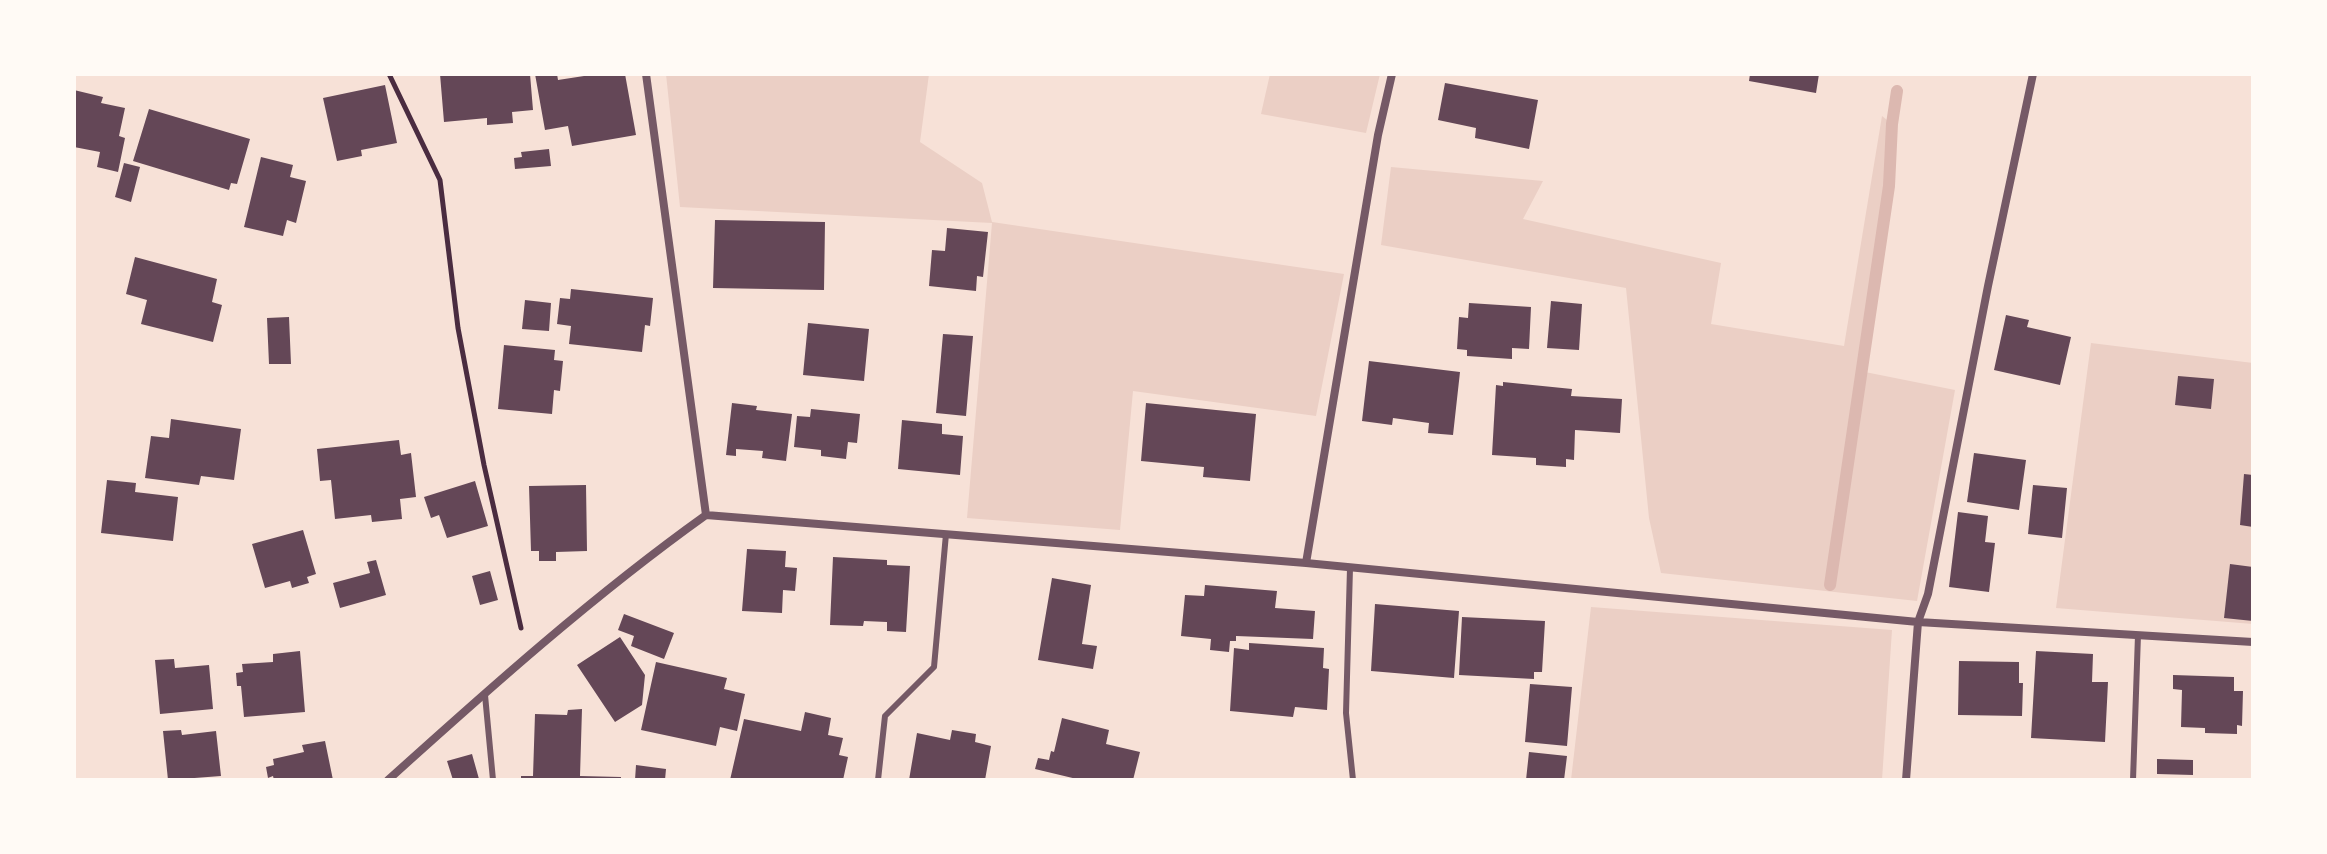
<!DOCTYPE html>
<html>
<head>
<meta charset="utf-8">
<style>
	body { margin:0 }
	#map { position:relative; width:2327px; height:854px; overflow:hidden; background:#f7e1d7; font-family:Ubuntu,sans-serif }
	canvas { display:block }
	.frame { position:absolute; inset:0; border:76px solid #fffaf5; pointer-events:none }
</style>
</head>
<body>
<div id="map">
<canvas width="2327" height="854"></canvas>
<div class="frame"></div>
</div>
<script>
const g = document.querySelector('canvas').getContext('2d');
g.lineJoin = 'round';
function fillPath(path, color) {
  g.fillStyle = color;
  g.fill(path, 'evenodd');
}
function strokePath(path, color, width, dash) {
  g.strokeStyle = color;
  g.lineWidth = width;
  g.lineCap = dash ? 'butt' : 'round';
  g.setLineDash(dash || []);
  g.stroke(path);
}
fillPath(new Path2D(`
	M666,74h263l-9,68 62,41 10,39 352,52 -28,142 -183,-25 -13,139 -153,-12 25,-295 -312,-16z
	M1270,74h110l-14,59 -105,-19z
	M1882,116l10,8 -3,62 -29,185 95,19 -38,211 -256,-28 -12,-55 -23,-230 -245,-43 10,-78 152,14 -20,38 198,44 -10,61 133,22z
	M2091,343l162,20v261l-197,-16z
	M1591,607l301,23 -10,150h-311z`), '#ebcfc5');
strokePath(new Path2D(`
	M1830,585l59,-399 3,-62 5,-33`), '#dcb8b0', 12);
fillPath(new Path2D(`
	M440,74h90l3,36 -21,2 1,11 -26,2v-7l-43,4z
	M535,74h22l1,6 39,-6h28l11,61 -64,11 -4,-20 -23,4z
	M1750,74h69l-3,19 -67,-12z
	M1445,83l93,17 -9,49 -54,-11 1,-10 -38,-8z
	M385,85l12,58 -36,7 1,6 -25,5 -14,-63z
	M74,90l29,7 -2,6 24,5 -6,28 6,2 -7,34 -21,-5 3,-15 -26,-5z
	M149,109l101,30 -13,45 -6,-1 -2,7 -96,-29z
	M549,149l2,17 -36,3 -1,-11 8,-1 -1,-5z
	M261,157l32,8 -3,12 16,4 -10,42 -9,-3 -4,16 -39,-9z
	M124,163l16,4 -9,35 -16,-5z
	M715,220l110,2 -1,68 -111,-2z
	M947,228l41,4 -5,45 -6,-1 -1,15 -47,-5 3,-36 13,1z
	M135,257l82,22 -5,23 10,3 -9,37 -72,-18 6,-24 -21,-6z
	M571,289l82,9 -3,28 -5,-1 -3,27 -73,-8 2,-18 -14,-2 3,-26 10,1z
	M525,300l26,3 -2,28 -27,-2z
	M1551,301l31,3 -3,46 -32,-2z
	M1469,303l62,4 -2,42 -17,-1v11l-45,-3v-6l-10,-1 2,-32 9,1z
	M2006,315l23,5 -2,7 44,10 -11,48 -66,-15z
	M289,317l2,47h-22l-2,-46z
	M808,323l61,6 -5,52 -61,-6z
	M943,334l30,2 -7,80 -30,-3z
	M504,345l51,5 -1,10 9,1 -3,30 -6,-1 -2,24 -54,-5z
	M1369,361l91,11 -7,63 -25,-2 1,-10 -36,-5 -1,7 -30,-4z
	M2178,376l36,3 -3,30 -36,-4z
	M1503,382l69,7 -1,7 51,3 -2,34 -45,-3 -1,30 -8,-1v8l-30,-2v-7l-44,-3 4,-70 7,1z
	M732,403l25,3 -1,4 36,4 -6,47 -24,-3 1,-7 -27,-2v7l-10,-1z
	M1146,403l110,11 -6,67 -47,-4 1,-10 -63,-6z
	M811,409l49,5 -3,29 -9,-1 -2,17 -25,-3v-6l-27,-3 3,-31 13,1z
	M171,419l70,10 -7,51 -33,-4 -2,9 -54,-7 6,-42 18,2z
	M902,420l40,4v10l21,2 -3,39 -62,-6z
	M399,440l2,15 10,-2 5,44 -16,2 2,20 -30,3 -1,-7 -36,4 -4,-39 -11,1 -3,-32z
	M1974,453l52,7 -7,50 -52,-8z
	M2244,474l9,1v52l-13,-2z
	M107,480l29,3 -1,9 43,5 -5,44 -72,-8z
	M475,481l13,45 -41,12 -8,-23 -8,3 -7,-21z
	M586,485l1,66 -31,1v9h-17v-10h-8l-2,-65z
	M2033,485l34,3 -5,50 -34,-4z
	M1958,512l30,4 -3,26 10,1 -6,49 -40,-5z
	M303,530l13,44 -9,3 2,6 -17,5 -2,-7 -25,7 -13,-44z
	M747,549l39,2 -1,16 12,1 -2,23 -12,-1 -1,23 -40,-2z
	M833,557l54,3v5l23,1 -4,66 -19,-1v-9l-23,-1 -1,5 -33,-1z
	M376,560l10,35 -46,13 -7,-25 37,-10 -3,-11z
	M2230,564l23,3v54l-29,-3z
	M490,571l8,29 -18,5 -8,-29z
	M1052,578l39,7 -9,59 15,2 -4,23 -55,-9z
	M1205,585l72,6 -2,17 40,3 -2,28 -77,-3v5h-6l-1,11 -19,-2 1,-11 -30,-3 4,-41 19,1z
	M1375,604l84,7 -5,67 -83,-7z
	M624,614l50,19 -10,26 -33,-13 3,-10 -16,-6z
	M1462,617l83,4 -3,51h-8v7l-75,-4z
	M620,637l25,38 -3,30 -27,17 -38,-57z
	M1249,643l75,5 -1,20 6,1 -2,41 -32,-3 -2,10 -63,-6 4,-63 15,2z
	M300,651l5,61 -61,5 -3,-31h-4l-1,-13 7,-1 -1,-8 31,-2v-8z
	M2036,651l57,3 -1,28h16l-3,60 -74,-4z
	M174,659l1,9 34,-3 4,44 -53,5 -5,-54z
	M1959,661l60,1v21h4l-1,33 -64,-1z
	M656,662l71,16 -3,11 21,5 -8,37 -17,-4 -4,19 -75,-16z
	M2173,675l61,2v14h9l-1,35 -5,-1v9l-32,-1v-5l-24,-1 1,-37 -9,-1z
	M1530,684l42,3 -5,59 -42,-4z
	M582,709l-2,67 41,1v3h-100v-4h12l2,-62 32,1 1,-5z
	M805,712l26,6 -3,17 15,3 -4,17 9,2 -5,23h-113l14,-61 57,12z
	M1062,718l47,12 -3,14 34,8 -7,28h-52l-46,-11 3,-11 11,2 2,-9 3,1z
	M181,730l1,5 34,-4 5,45 -53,4 -5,-49z
	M952,730l24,4 -1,8 16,4 -6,34h-76l8,-47 33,7z
	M325,741l8,39h-59l-1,-4 -5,2 -2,-11 8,-2 -1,-6 31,-7 -2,-7z
	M1529,752l38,4 -3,24h-38z
	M472,754l7,25 -26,1 -6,-19z
	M2157,759l36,1v15l-36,-1z
	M636,765l30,4 -1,11h-30z`), '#644757');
strokePath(new Path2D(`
	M389,74l51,106 18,148 26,137 37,163`), '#4a2c40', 5);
strokePath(new Path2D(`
	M1350,568l-4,145 7,67
	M485,695l8,85
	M878,780l7,-64 49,-49 12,-133
	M2133,780l5,-145`), '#755966', 6);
strokePath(new Path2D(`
	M646,74l60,441
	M1306,563l72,-428 14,-61
	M388,780c102,-92 206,-185 318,-265l600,48 612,59 335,20
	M1906,780l12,-158 10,-28 60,-308 45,-212`), '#755966', 8);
</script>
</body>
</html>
